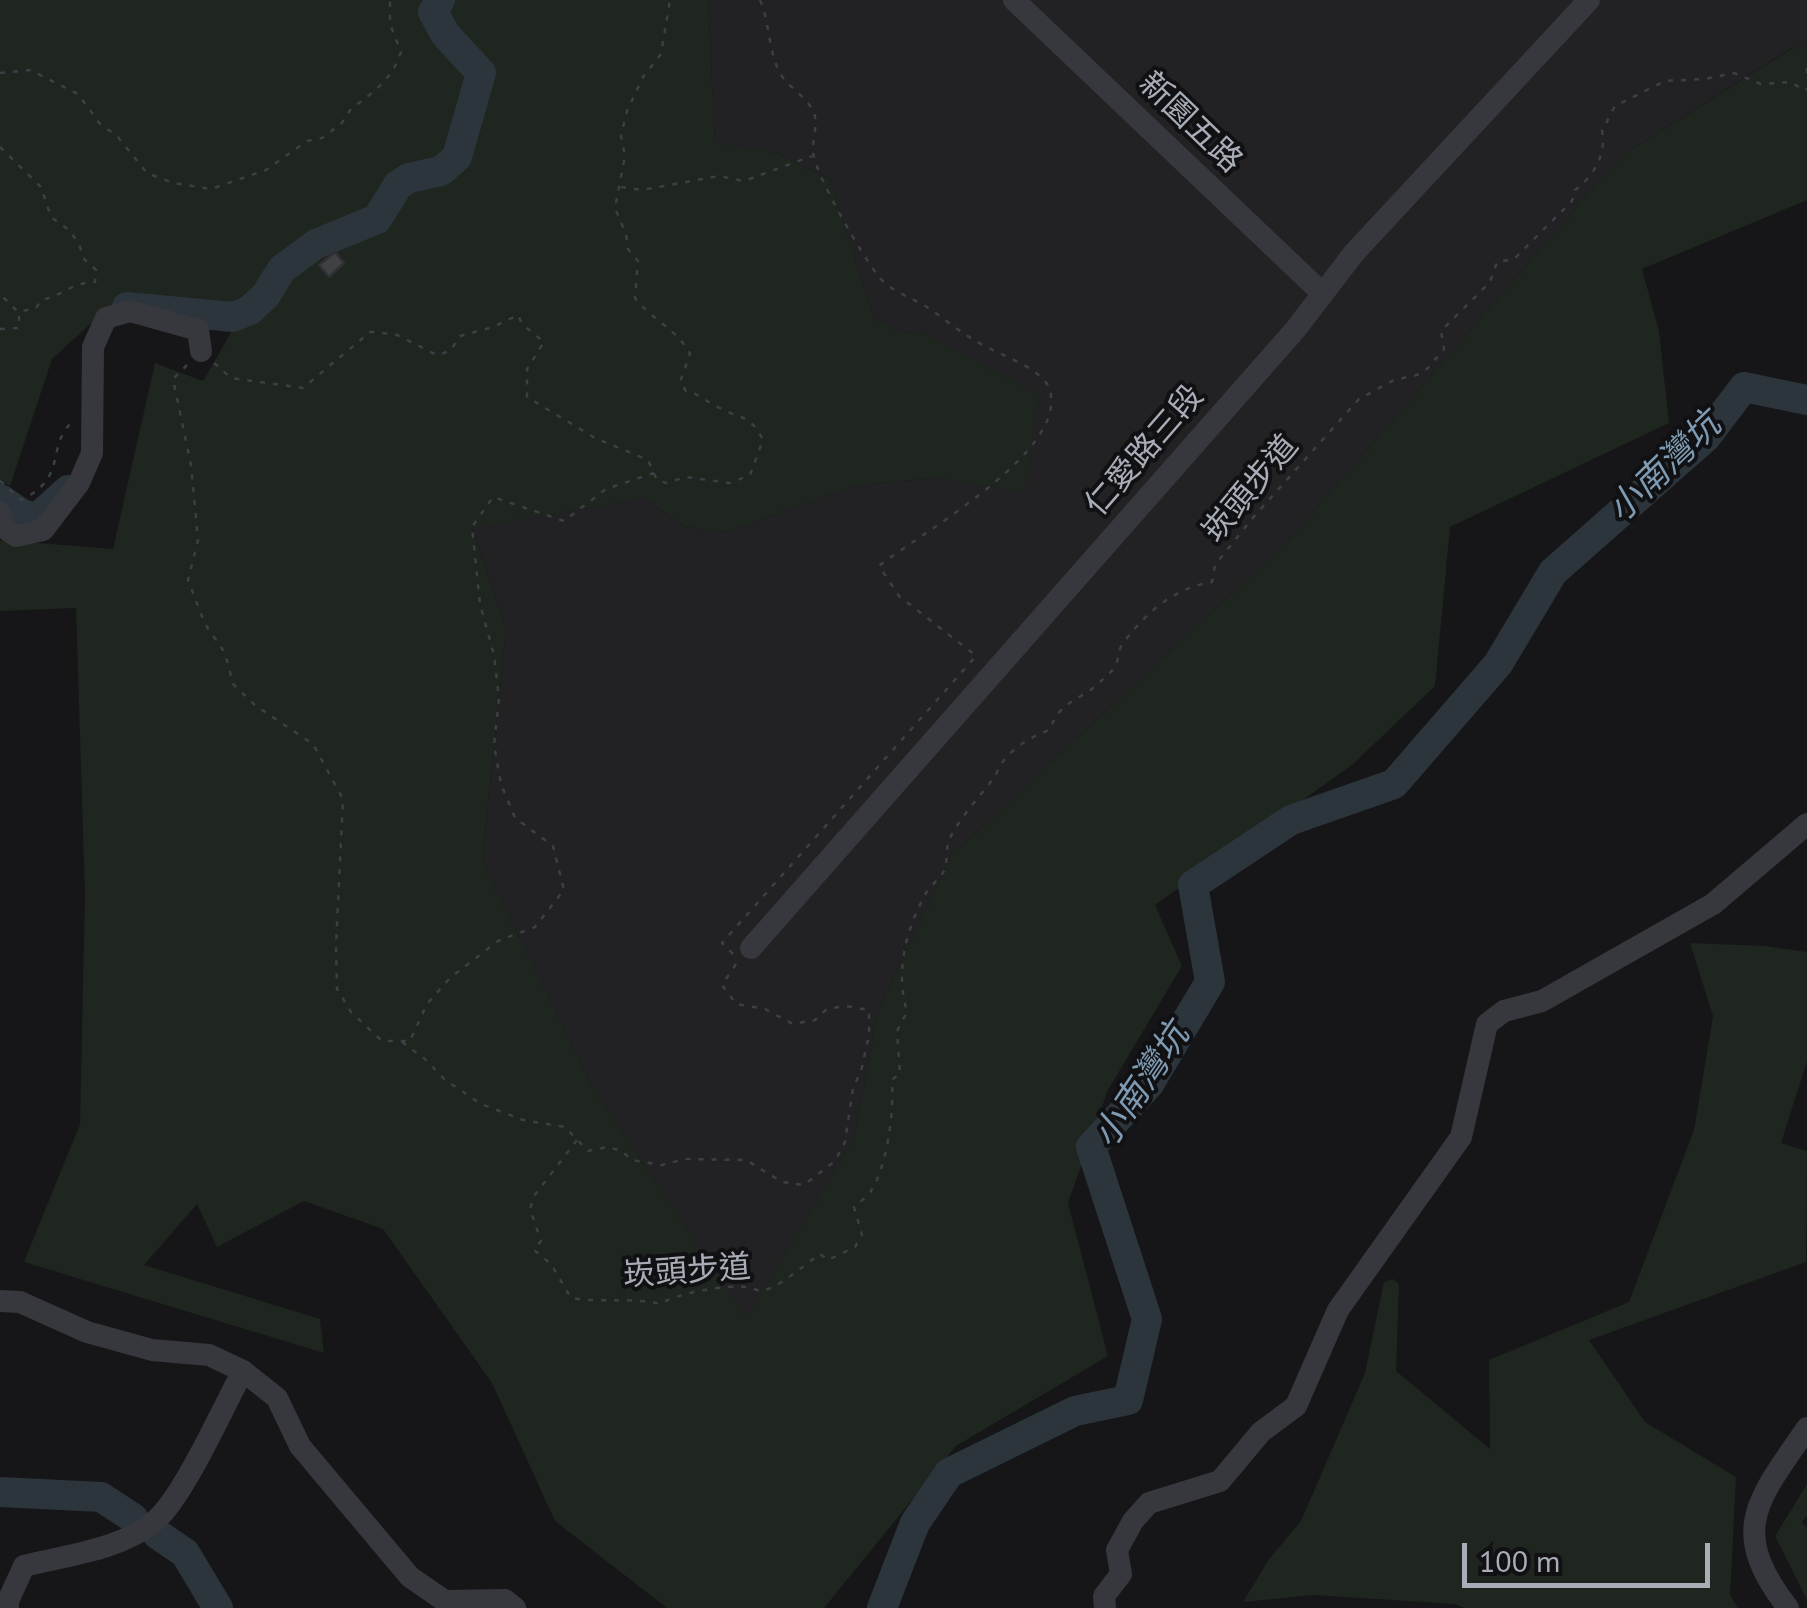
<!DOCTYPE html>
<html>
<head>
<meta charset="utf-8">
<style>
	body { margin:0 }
	#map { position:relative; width:1807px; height:1608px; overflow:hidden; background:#161618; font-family:"PT Sans",sans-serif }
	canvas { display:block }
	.scale { position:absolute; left:1462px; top:1543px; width:248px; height:45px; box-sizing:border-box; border:5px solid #a8adb8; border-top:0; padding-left:12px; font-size:30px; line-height:35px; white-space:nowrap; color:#a8adb8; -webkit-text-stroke:8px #111113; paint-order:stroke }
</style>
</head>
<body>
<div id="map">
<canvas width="1807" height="1608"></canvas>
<div class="scale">100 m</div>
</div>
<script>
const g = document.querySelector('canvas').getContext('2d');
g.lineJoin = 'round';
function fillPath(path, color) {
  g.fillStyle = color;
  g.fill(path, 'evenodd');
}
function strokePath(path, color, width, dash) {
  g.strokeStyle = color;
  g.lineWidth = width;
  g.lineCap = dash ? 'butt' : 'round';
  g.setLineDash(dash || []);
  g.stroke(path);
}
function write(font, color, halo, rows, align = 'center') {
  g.font = font + ' "PT Sans","Noto Sans TC",sans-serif';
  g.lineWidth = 8;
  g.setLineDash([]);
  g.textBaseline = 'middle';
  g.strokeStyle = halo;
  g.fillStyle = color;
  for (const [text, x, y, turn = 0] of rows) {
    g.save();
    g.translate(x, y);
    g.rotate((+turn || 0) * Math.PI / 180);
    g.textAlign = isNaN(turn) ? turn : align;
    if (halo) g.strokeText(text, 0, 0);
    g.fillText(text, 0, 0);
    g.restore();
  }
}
fillPath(new Path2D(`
	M708,0h1099v45l-17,4 -170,108 -331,383 -338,316 -73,155 -24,127 -108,182 -152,-231 -112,-228 24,-231 -34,-103 173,-29 40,29 41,5 131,-47 80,-7 86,13 -93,-155 -31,-5 -25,-12 -44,-140 -54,-26 -61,-9z`), '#222225');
fillPath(new Path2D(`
	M0,0h708l7,143 61,10 54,26 44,140 25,12 31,5 109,59 -15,97 -87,-14 -80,7 -131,47 -41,-5 -40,-29 -173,30 34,102 -24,231 112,228 152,230 108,-181 24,-127 73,-155 338,-316 331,-383 171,-108 16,-4v155l-165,69 17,62 10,92 -219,104 -15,159 -83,79 -197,140 27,61 -74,124 -40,113 40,153 -152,90 -132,162h-157l-112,-87 -63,-138 -109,-154 -79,-28 -87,46 -20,-43 -53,61 176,54 4,34 -300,-91 56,-138 5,-228 -9,-288 -76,3v-71l113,9 42,-186 48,18 29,-50 -110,-36 -70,64 -42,127 -10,-5z
	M1690,943l74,3 43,6v109l-26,82 26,8 -1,111 -217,78 56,82 91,55 -6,118 8,13h-274l-9,-4 -142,-9 -70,7 26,-43 32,-38 64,-148 19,-91 9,-3 6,5 -3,87 94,78 -1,-89 140,-58 65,-172 19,-114z
	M1807,1484v32l-5,6 5,6v72l-32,-64z`), '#1e261f');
strokePath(new Path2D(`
	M127,307l106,10 17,-7 16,-15 16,-26 34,-25 61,-25 21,-34 11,-7 32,-7 16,-14 24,-84 -36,-39 -12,-22 7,-12
	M0,499l22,15 14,5 32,-29
	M0,1492l101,5 32,21
	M157,1534l28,19 33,55
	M882,1608l33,-85 34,-50 126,-62 53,-11 19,-81 -56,-172 58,-63 61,-102 -17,-97 98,-65 103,-36 104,-120 55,-92 153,-135 38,-50 63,13`), '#2c353c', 30);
const building = new Path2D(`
	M335,252l9,11 -15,14 -10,-12z`);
fillPath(building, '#404145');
strokePath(building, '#303034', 2.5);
strokePath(new Path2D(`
	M760,0c10,23 8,50 20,73 8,15 26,22 34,40 5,13 -4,30 0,44 5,24 49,100 65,120 12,15 35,21 51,32 22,16 39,30 63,41 16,8 50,21 56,38 23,62 -130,146 -170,178l20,30 76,59
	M1807,68v8
	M0,73l30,-3 48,24 22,30 17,12 30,37 26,10 38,6 55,-19 41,-29 15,-3 19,-14 10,-15 25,-19 17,-19 8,-19 -11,-28v-24
	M0,147l41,40 10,30 18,13 10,14 5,15 12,11 -1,12c-22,0 -33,14 -54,18l-5,8 -18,4 -18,-18
	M621,187l21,3 77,-14 25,5 68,-25
	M0,329l19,-1v-15
	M214,363l17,15 72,10 67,-56 25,2 42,21 13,-4 10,-15 33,-9 25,-12 4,9 22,18 -17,27v28l68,41 53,22 9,20 9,3 20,-6 44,6 20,-8 13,-35c-14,-28 -24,-20 -47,-34 -12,-6 -17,-12 -30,-15l-6,-9 10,-28c-12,-24 -39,-35 -55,-56l3,-37 -10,-12 -2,-15 -11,-26 10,-52 -4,-20 6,-25 16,-34 18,-23 9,-54
	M187,365l-14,14 18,86 7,75 -10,40 17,44 20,29 8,31 23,22 57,38 30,55 -7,146 1,44 14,23 31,29h28l17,-37 23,-26 48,-37 37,-14 29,-37 -11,-44 -38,-28 -14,-34 -7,-39 5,-46 -5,-44 -14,-51 -8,-77 21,-30 71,24 42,-32 48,-16
	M0,481l21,19c48,-23 24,-52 51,-78
	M733,954l-11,-11 254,-287
	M402,1042l23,17 19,20 37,25 42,16 42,7 23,24 19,-4 15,4 9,9 31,5 23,-6 61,1 36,22 22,3 31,-24 10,-19 8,-54 8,-17 8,-36v-25l-24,-4 -18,3 -12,11 -22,4 -28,-15 -29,-5 -14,-19 14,-21
	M577,1140l-43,56 -4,13 11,32 -7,9 17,14 20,34c30,5 61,-1 90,6 12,-10 68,-20 84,-17 10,1 13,6 23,2 18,-7 36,-24 52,-35l8,6 27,-13 7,-12 -8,-28c5,-5 14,-10 17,-16 17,-27 23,-80 21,-111l8,-7 -3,-42 10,-19c-12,-41 -1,-83 19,-119 5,-8 15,-15 19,-24 3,-10 0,-21 5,-31 11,-22 31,-43 46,-63 7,-22 33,-38 54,-45 9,-30 31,-29 50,-48 5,-5 13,-11 16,-17 3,-8 2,-15 7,-22 25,-32 49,-54 89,-61l3,-17 36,-45 108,-121 35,-19 23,-5 11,-7 16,-19 -3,-18 49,-49 7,-20 17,-3 58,-58 3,-11c18,-13 32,-36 27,-59l13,-25 50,-25 40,-2 29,-6 27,11 30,-2 12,8 4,-1`), '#3d3f44', 2.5, [5, 8]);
strokePath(new Path2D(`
	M1014,0l308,293
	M0,513l3,14 13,9 27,-6 36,-47 13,-30 1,-106 13,-29 24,-7 68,19 3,21
	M751,948l544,-618 59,-77 235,-253
	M0,1301l20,1 67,30 65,18 57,5 34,16 34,27 23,48 110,131 35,24 60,-1 10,8
	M8,1608v-7l16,-35c42,-11 98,-16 132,-46 29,-26 66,-111 87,-149
	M1105,1608l-1,-12 17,-22 -4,-24 16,-29 16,-18 71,-22 41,-49 35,-26 42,-96 123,-173 26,-113 17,-13 38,-10 171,-97 94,-80
	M1788,1608c-61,-79 -30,-108 19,-180`), '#37383d', 22);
write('32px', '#a8adb8', '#111113', [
	["新園五路",1190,123,44],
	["仁愛路三段",1145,451,-49],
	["崁頭步道",1251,489,-50],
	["崁頭步道",687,1272,-4]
]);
write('italic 35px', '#7f9bb3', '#111113', [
	["小南灣坑",1665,468,-44],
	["小南灣坑",1142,1086,-56]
]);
</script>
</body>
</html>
